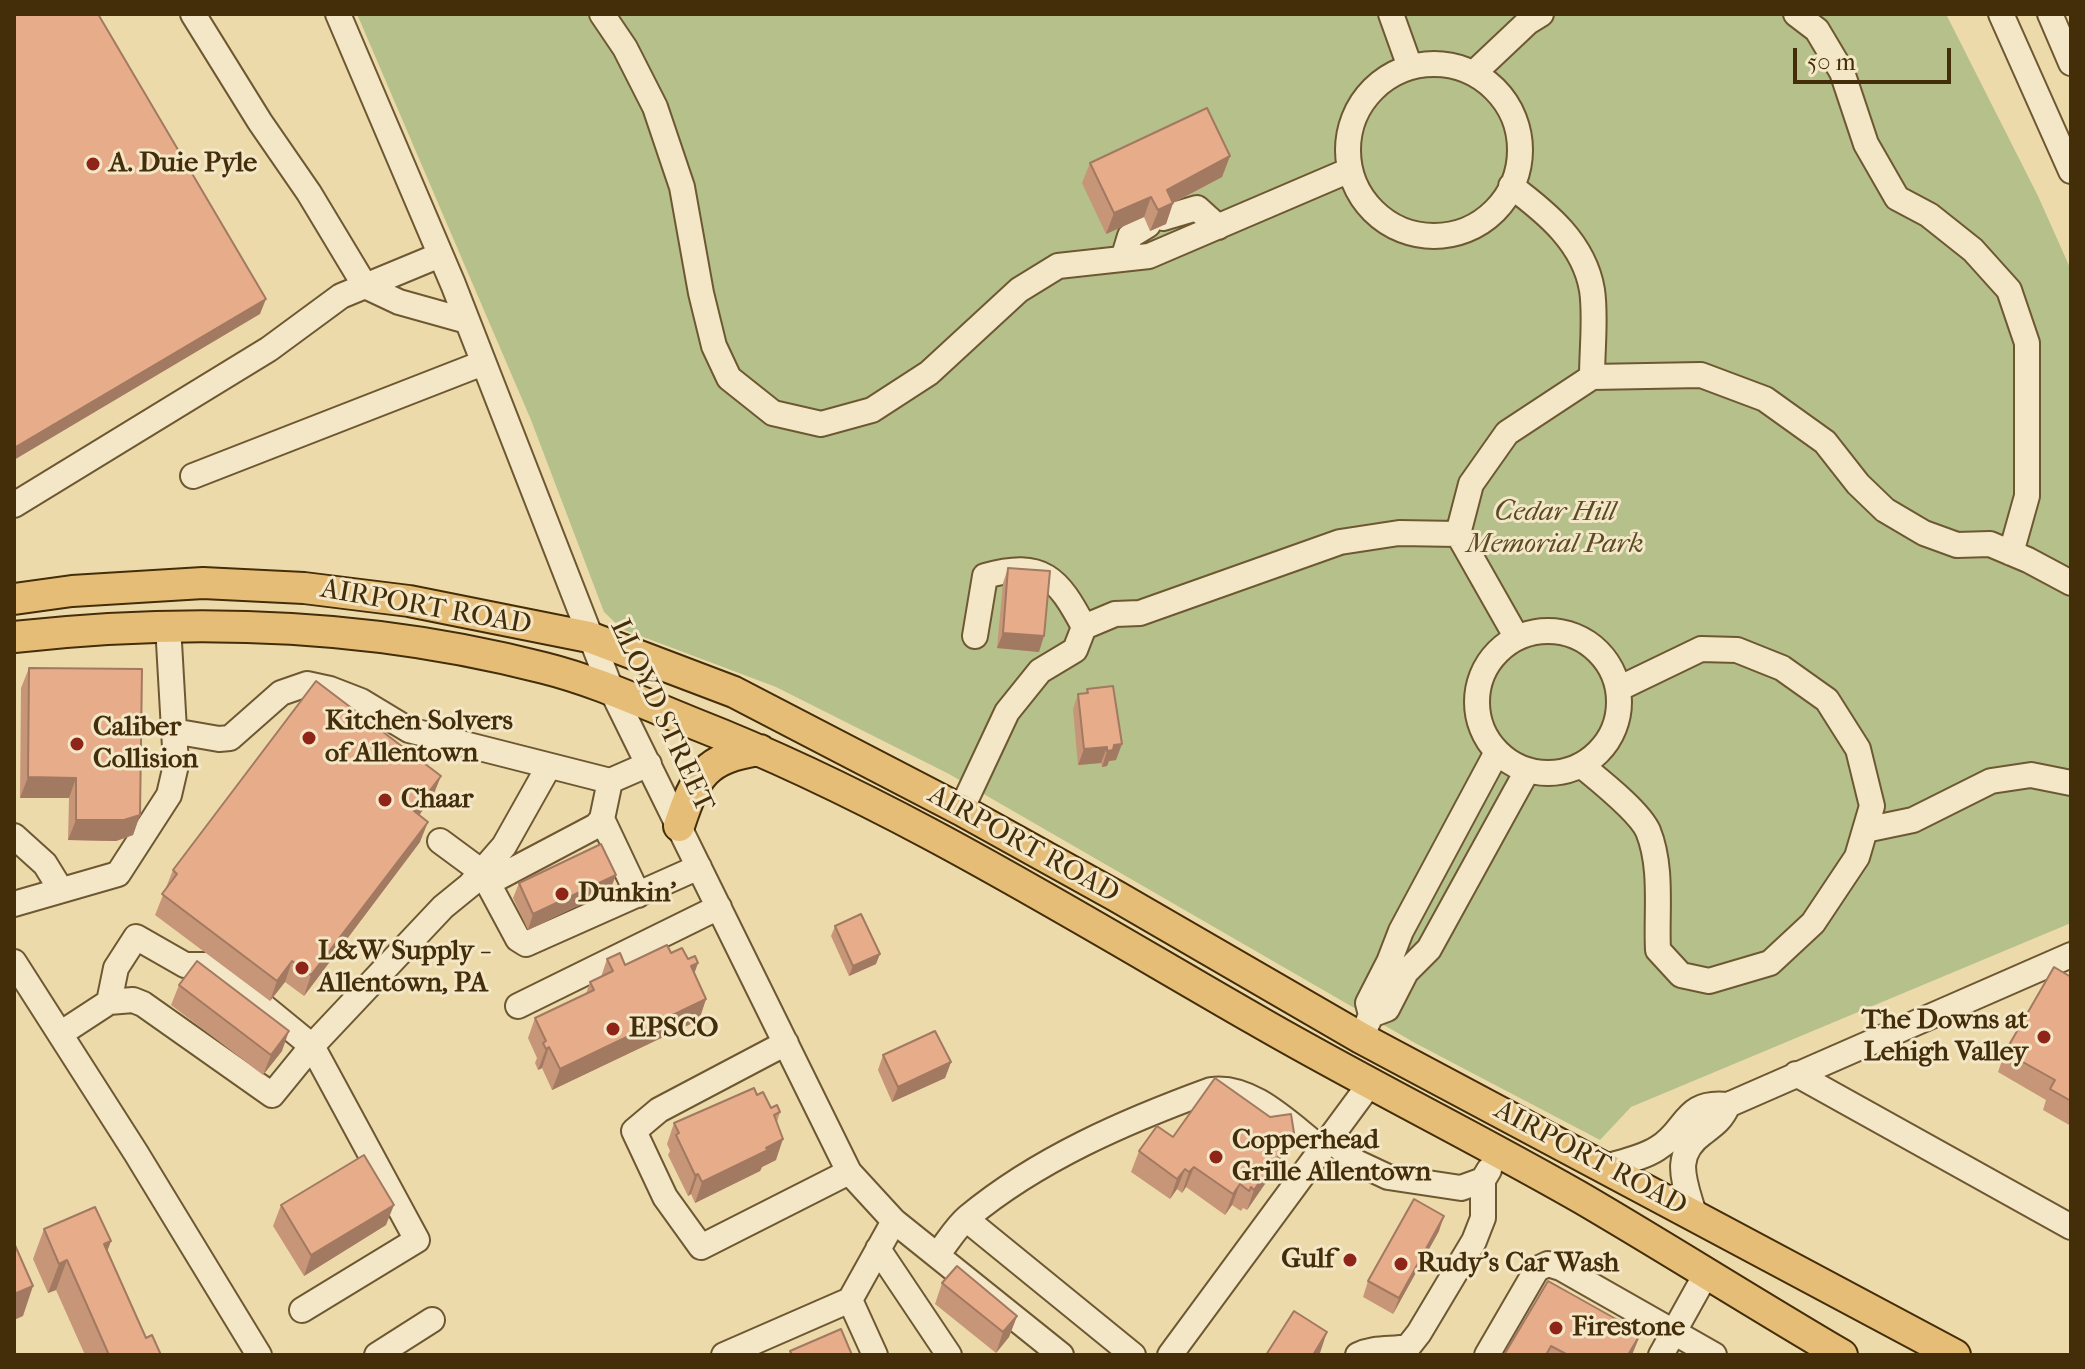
<!DOCTYPE html>
<html>
<head>
<meta charset="utf-8">
<style>
	body { margin:0 }
	#map { position:relative; width:2085px; height:1369px; overflow:hidden; background:#eddaab; font-family:"IM FELL French Canon",serif }
	canvas { display:block }
	.frame { position:absolute; inset:0; border:16px solid #442d09; pointer-events:none }
	.scale { position:absolute; left:1793px; top:48px; width:158px; height:36px; box-sizing:border-box; border:4px solid #442d09; border-top:0; padding-left:10px; font-size:24px; line-height:28px; white-space:nowrap; color:#442d09; -webkit-text-stroke:6px #f3e7c8; paint-order:stroke }
</style>
</head>
<body>
<div id="map">
<canvas width="2085" height="1369"></canvas>
<div class="frame"></div>
<div class="scale">50 m</div>
</div>
<script>
const g = document.querySelector('canvas').getContext('2d');
g.lineJoin = 'round';
function fillPath(path, color) {
  g.fillStyle = color;
  g.fill(path, 'evenodd');
}
function strokePath(path, color, width, dash) {
  g.strokeStyle = color;
  g.lineWidth = width;
  g.lineCap = dash ? 'butt' : 'round';
  g.setLineDash(dash || []);
  g.stroke(path);
}
function write(font, color, halo, rows, align = 'center') {
  g.font = font + ' "IM FELL French Canon",serif';
  g.lineWidth = 6;
  g.setLineDash([]);
  g.textBaseline = 'middle';
  g.strokeStyle = halo;
  g.fillStyle = color;
  for (const [text, x, y, turn = 0] of rows) {
    g.save();
    g.translate(x, y);
    g.rotate((+turn || 0) * Math.PI / 180);
    g.textAlign = isNaN(turn) ? turn : align;
    if (halo) g.strokeText(text, 0, 0);
    g.fillText(text, 0, 0);
    g.restore();
  }
}
fillPath(new Path2D(`
	M357,14h1589l92,182 33,74v653l-440,184 -31,33 -185,-97 -466,-269 -173,-87 -154,-58 -18,-17 -73,-192z`), '#b5c08b');
const minor = new Path2D(`
	M193,14l67,108 49,71 56,93 34,16 68,19
	M338,14l115,270 158,405 238,483 45,49 167,134
	M602,14l23,34 30,59 27,80 19,106 13,53 15,32 44,35 48,11 51,-14 57,-37 90,-83 39,-24 91,-10 201,-86
	M1391,14l19,53
	M1796,14l21,16 25,42 24,72 31,54 32,17 44,35 36,40 18,53v153l-16,57
	M2001,14l70,157
	M2050,14l21,49
	M1348 150a86 86 0 1 1 172 0a86 86 0 1 1-172 0Z
	M1474,73l54,-51 13,-8
	M1511,186c36,27 73,57 81,104 4,26 0,60 0,87
	M1163,218l34,-10 21,19
	M1123,259l7,-23 18,-11
	M193,476l290,-113
	M14,505l255,-156 72,-53 99,-41
	M1477 702a71 71 0 1 1 142 0a71 71 0 1 1-142 0Z
	M975,636l10,-60c58,-16 73,2 99,51
	M1517,638l-59,-104 13,-50 36,-51 85,-56 109,-2 64,24 60,43 33,42 27,26 39,23 33,12 33,-1 38,16 43,23
	M173,731l46,8 11,-1 51,-45 26,-9 23,5 31,12 48,29 201,51 39,-17
	M1581,765c18,15 58,46 67,66 15,37 8,81 10,119l23,25 28,6 61,-18 43,-40 44,-66 15,-51 -14,-57 -31,-49 -45,-32 -45,-18 -36,-1 -83,40
	M961,810l46,-98 33,-41 35,-21 9,-23 31,-13 25,-1 200,-71 59,-9 59,1
	M602,819l36,76
	M1865,830l48,-10 78,-39 40,-6 40,8
	M14,836l31,28 16,26
	M440,841l42,31 36,67 8,5 173,-77
	M488,883l108,-57 6,-7 8,-38
	M14,904l104,-30 51,-79 7,-30 -8,-140
	M14,962l122,191 123,202
	M109,1002l24,-2 10,4 129,91 40,-49 131,-139 27,-22 34,-39 45,-80
	M518,1006l201,-99
	M1371,1015l16,-6 19,-37 23,-23 98,-178
	M60,1034l49,-32 7,-34 20,-31 49,28h28l99,81 105,194 -115,70
	M1361,1038l10,-23 -3,-12 21,-41 12,-31 96,-179
	M786,1043l-127,67 -25,21 31,66 36,50 148,-75
	M1796,1074l275,153
	M1728,1105l343,-150
	M1330,1139l26,23 32,15 73,11 22,-8 6,-10
	M1605,1167c17,-5 38,-9 53,-19 30,-18 25,-48 70,-43 -6,14 -13,19 -25,28 -32,23 -18,49 -9,81
	M966,1219l167,136
	M878,1249l71,106
	M937,1255c10,-12 19,-28 31,-38 70,-58 158,-96 243,-127 41,-6 80,36 111,59
	M850,1300l25,55
	M377,1355l55,-35
	M724,1355l126,-55 44,-79
	M1170,1355l199,-270
	M1358,1355c17,-8 32,-5 50,-8l11,-14 55,-92 9,-23v-38
	M1487,1355l50,-86 11,-5 13,4 153,87
	M1661,1355l45,-81`);
const major = new Path2D(`
	M14,599l58,-8 131,-8 101,5 105,13 180,36 145,55 227,118 155,86 245,142 594,317
	M14,637c178,-20 356,-14 530,31 52,13 101,36 151,56 197,77 378,191 561,296 107,62 219,117 327,179 87,51 172,105 259,156
	M679,826c17,-51 26,-68 81,-76`);
strokePath(minor, '#6e5832', 28);
strokePath(major, '#442d09', 34);
strokePath(minor, '#f3e7c8', 24);
strokePath(major, '#e6bd76', 30);
fillPath(new Path2D(`
	M1230,156l-8,21 -49,26 -7,21 -16,7 -6,-14 -38,17 -24,-51 8,-20z
	M1008,568l31,84 -42,-4 6,-65z
	M29,668l111,147 -7,20 -17,6 -48,-1 1,-42h-49l1,-110z
	M1087,689l29,71 -7,1 -2,5 -5,1 -1,-4 -23,2 -5,-56 5,-15 8,-1z
	M433,796l-14,19 1,27 -116,154 -19,-14 -15,19 -115,-86 18,-45z
	M616,875l-6,15 -82,40 -15,-32 6,-15z
	M835,926l41,38 -27,12 -18,-40z
	M671,953l23,21 12,25 -7,21 -147,70 -10,-22 -4,2 -3,-7 2,-5 -9,-20 7,-20 51,-24 4,-12 11,-5 6,-18 18,6z
	M2071,977v149l-28,-16 3,-10 -48,-28 7,-20z
	M179,985l103,66 -19,24 -92,-70z
	M883,1055l68,7 -6,16 -53,24 -14,-32z
	M757,1095l14,13 9,4 -3,10 -1,38 -14,7 -2,4 -65,32 -4,-9 -3,2 -20,-41 2,-4 -3,-7 7,-21z
	M1173,1137l113,17h-4l-4,11 -31,45 -4,-2 -2,3 -9,-6 -7,10 -39,-28 -4,6 -5,-4 -7,10 -39,-27 8,-21z
	M281,1205l105,20 -82,51 -31,-50z
	M44,1229l67,12 -4,10 39,87 15,17h-76l-29,-65 -8,3 -15,-34z
	M1439,1231l-46,83 -30,-17 5,-16z
	M1548,1281l84,74h-128z
	M942,1283l75,33 -8,21 -13,16 -61,-49z`), '#c79577');
fillPath(new Path2D(`
	M1230,156l-8,21 -55,29 6,-3 -7,21 -16,7 17,-41z
	M1151,197l-7,20 -38,17 8,-21z
	M266,299l-6,15 -246,146v-12z
	M1003,633l41,3 -5,16 -42,-4z
	M1122,744l-6,16 -7,1 -2,5 -5,1 5,-16 7,-6z
	M1107,747l-6,16 -23,2 6,-16z
	M441,776l-8,20 -26,36 7,-21z
	M28,777l48,1 -7,20h-49z
	M140,815l-7,20 -17,6 -48,-1 8,-20z
	M428,822l-8,20 -116,154 7,-21z
	M616,875l-6,15 -82,40 5,-16z
	M880,954l-4,10 -27,12 4,-10z
	M292,961l-7,21 -15,19 7,-20z
	M698,963l-7,20v-17z
	M706,999l-7,21 -147,70 8,-21z
	M289,1031l-7,20 -19,24 8,-20z
	M549,1047l-7,21 -4,2 8,-21z
	M951,1062l-6,16 -53,24 6,-15z
	M1294,1133l-8,21h-4l-4,11 -31,45 26,-74z
	M783,1139l-7,21 -14,7 -2,4 -65,32 7,-21z
	M1194,1167l-8,20 -4,6 7,-21z
	M1185,1169l-8,20 -7,10 7,-20z
	M698,1174l-7,20 -3,2 7,-21z
	M1240,1184l-8,21 -7,10 8,-21z
	M394,1205l-8,20 -82,51 7,-21z
	M1444,1216l-5,15 -46,83 6,-16z
	M111,1241l-11,30 4,-27z
	M67,1260l-11,30 -8,3 11,-29z
	M33,1286l-10,30 -9,4v-26z
	M1017,1316l-8,21 -13,16 7,-21z
	M1327,1332l-7,21 -1,2h-6z
	M1641,1333l-9,22h-4z`), '#a27961');
const building = new Path2D(`
	M14,14h84l168,285 -252,149z
	M1207,108l23,48 -63,34 6,13 -15,7 -7,-13 -37,16 -24,-50z
	M1008,568l42,3 -6,65 -41,-3z
	M29,668l113,1 -2,146 -16,5h-48v-42l-48,-1z
	M316,681l125,95 -27,35 14,11 -117,153 -19,-14 -15,20 -115,-87 15,-20 -4,-4z
	M1113,686l9,58 -8,1 -1,5 -6,1v-4l-23,2 -6,-55 10,-1 -1,-4z
	M601,844l15,31 -83,39 -14,-31z
	M861,914l19,40 -27,12 -18,-40z
	M667,945l4,8 11,-5 6,11 7,-3 3,7 -7,3 15,33 -146,70 -11,-22 -3,2 -3,-6 3,-2 -11,-23 59,-28 -4,-8 23,-11 -6,-12 13,-6 5,12z
	M197,961l92,70 -18,24 -92,-70z
	M2054,967l17,10v124l-21,-12 5,-9 -50,-28z
	M935,1031l16,31 -53,25 -15,-32z
	M1215,1078l55,39 21,-3 3,19 -21,3 13,9 -32,45 -3,-3 -2,4 -9,-7 -7,10 -39,-27 -5,5 -4,-3 -8,10 -38,-28 18,-25 16,11z
	M754,1088l3,7 6,-3 8,16 6,-3 3,7 -6,3 9,24 -17,9 2,2 -66,32 -4,-8 -3,1 -19,-40 3,-2 -5,-10z
	M364,1155l30,50 -83,50 -30,-50z
	M1414,1199l30,17 -45,82 -31,-17z
	M95,1207l16,34 -7,3 42,94 6,-3 9,20h-53h1l-42,-95 -8,4 -15,-35z
	M14,1243l19,43 -19,8z
	M957,1266l60,50 -14,16 -61,-49z
	M1548,1281l93,52 -13,22h-60l-17,-9 -5,9h-42z
	M1294,1311l33,21 -14,23h-47z
	M841,1329l11,26h-60l-2,-4z`);
fillPath(building, '#e7ad8a');
strokePath(building, '#a27961', 2);
for (const [x, y, r, color] of [
	[93,164,8,"#8f2418"],
	[309,738,8,"#8f2418"],
	[77,744,8,"#8f2418"],
	[385,800,8,"#8f2418"],
	[562,894,8,"#8f2418"],
	[302,968,8,"#8f2418"],
	[613,1029,8,"#8f2418"],
	[2044,1037,8,"#8f2418"],
	[1216,1157,8,"#8f2418"],
	[1350,1260,8,"#8f2418"],
	[1401,1264,8,"#8f2418"],
	[1556,1328,8,"#8f2418"]
]) {
  const dot = new Path2D();
  dot.arc(x, y, r, 0, 2 * Math.PI);
  g.fillStyle = color;
  g.fill(dot);
  strokePath(dot, '#f3e7c8', 3);
}
write('bold 28px', '#442d09', '#f3e7c8', [
	["A. Duie Pyle",109,164],
	["Kitchen Solvers",325,722],
	["of Allentown",325,754],
	["Caliber",93,728],
	["Collision",93,760],
	["Chaar",401,800],
	["Dunkin'",578,894],
	["L&W Supply -",318,952],
	["Allentown, PA",318,984],
	["The Downs at",2028,1021,"right"],
	["Lehigh Valley",2028,1053,"right"],
	["EPSCO",629,1029],
	["Copperhead",1232,1141],
	["Grille Allentown",1232,1173],
	["Gulf",1334,1260,"right"],
	["Rudy's Car Wash",1417,1264],
	["Firestone",1572,1328]
], 'left');
write('italic 28px', '#5b4a23', '#f3e7c8', [
	["Cedar Hill",1555,513],
	["Memorial Park",1555,545]
]);
write('28px', '#442d09', '#f3e7c8', [
	["AIRPORT ROAD",426,608,10],
	["LLOYD STREET",661,716,65],
	["AIRPORT ROAD",1023,845,29],
	["AIRPORT ROAD",1590,1159,28]
]);
</script>
</body>
</html>
